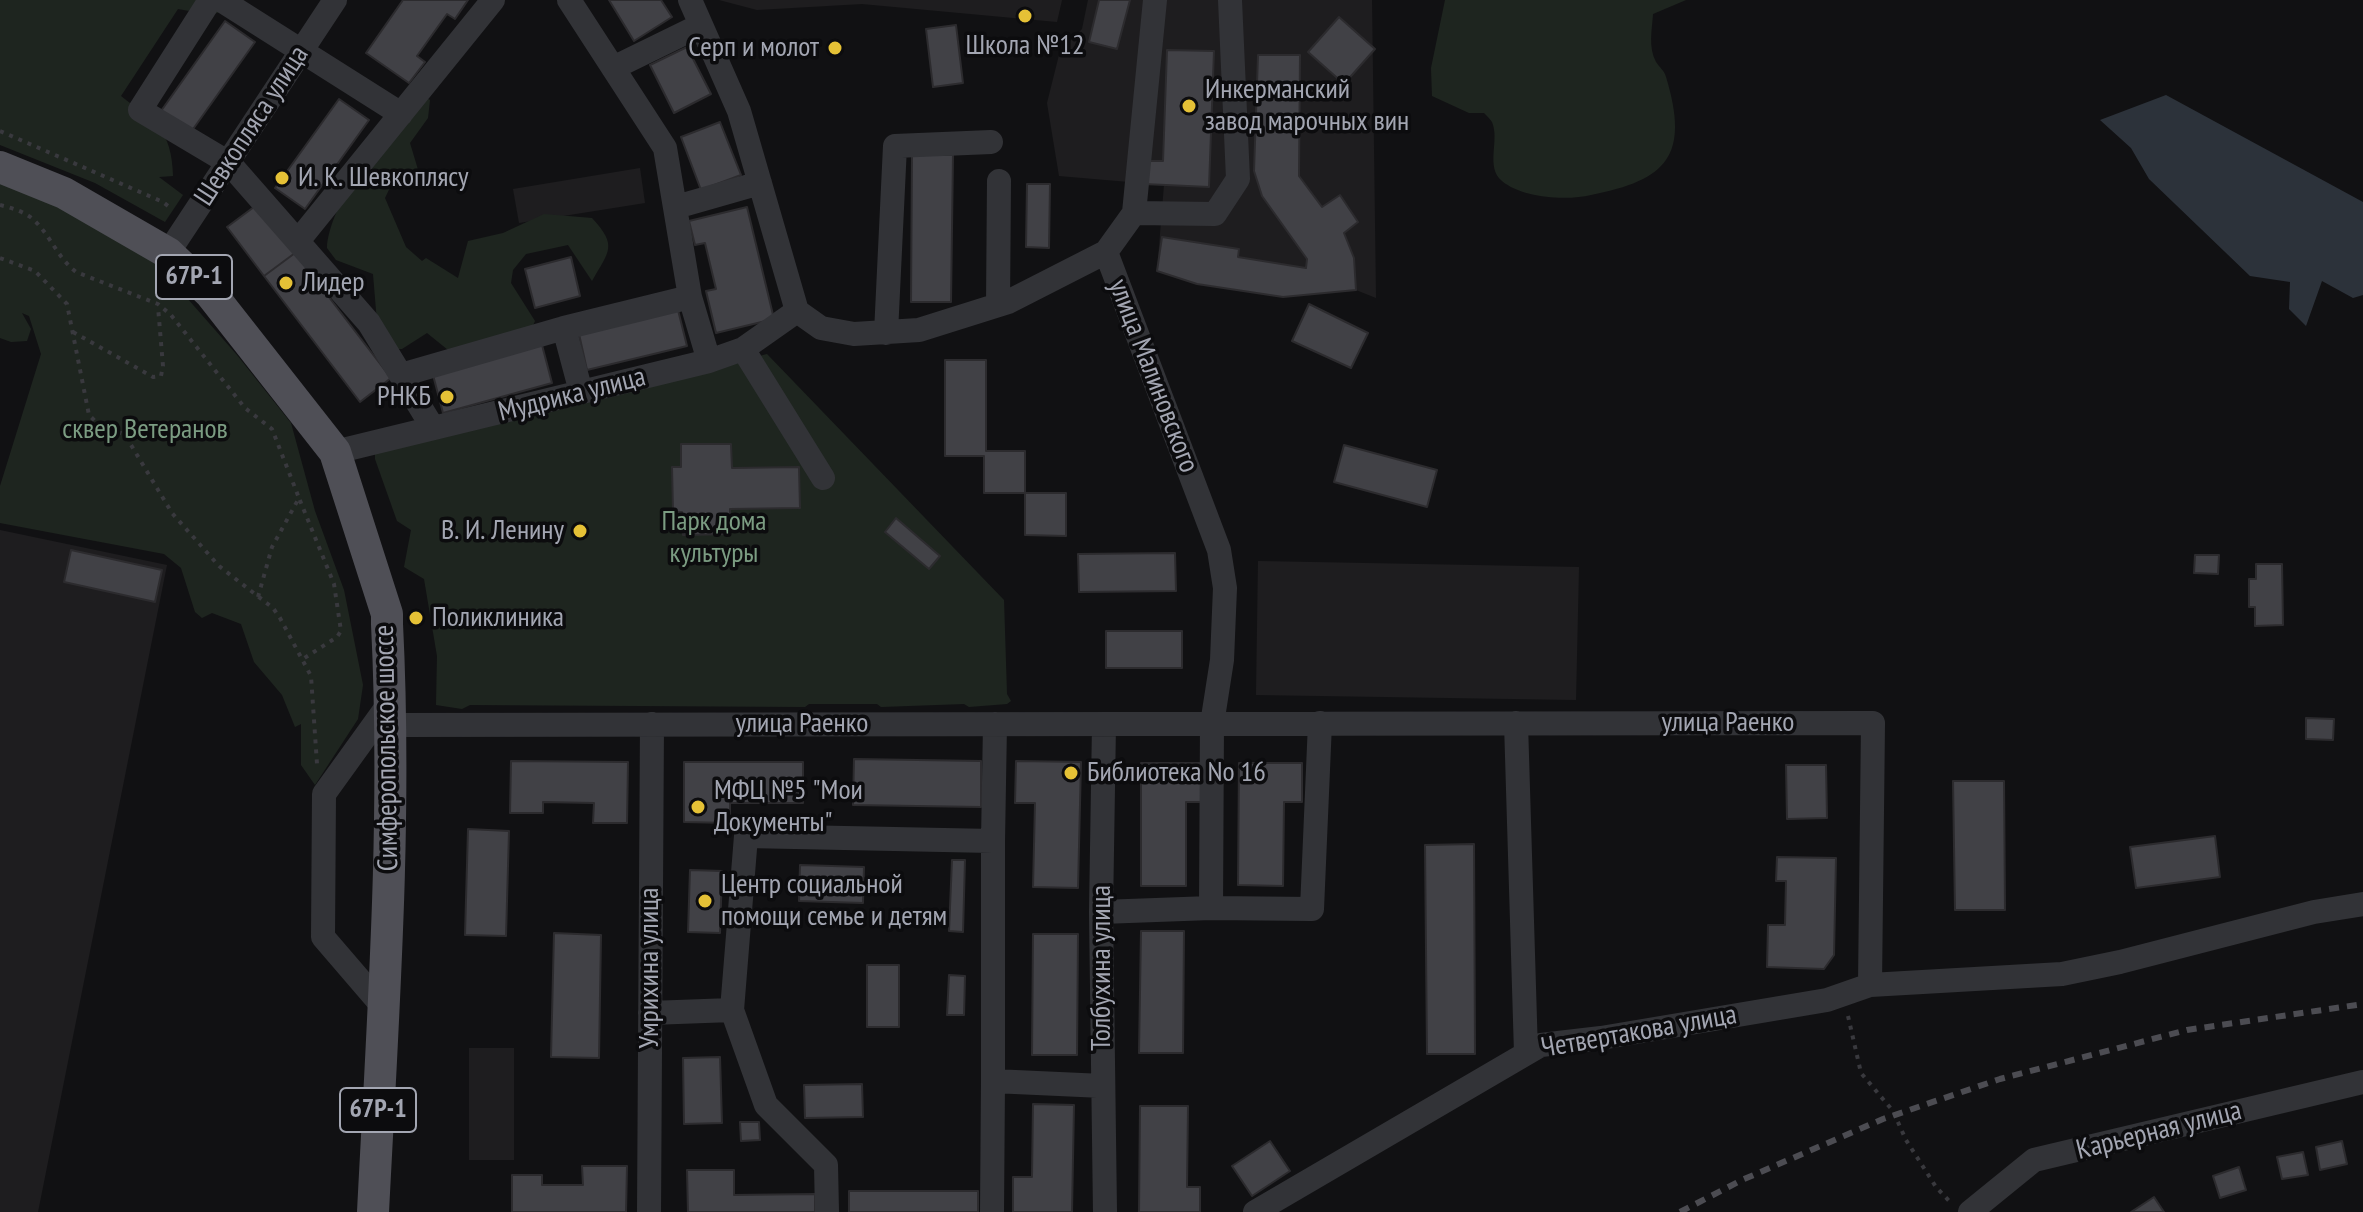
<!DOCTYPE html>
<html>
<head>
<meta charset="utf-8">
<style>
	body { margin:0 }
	canvas { display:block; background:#111113 }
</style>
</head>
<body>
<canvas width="2363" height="1212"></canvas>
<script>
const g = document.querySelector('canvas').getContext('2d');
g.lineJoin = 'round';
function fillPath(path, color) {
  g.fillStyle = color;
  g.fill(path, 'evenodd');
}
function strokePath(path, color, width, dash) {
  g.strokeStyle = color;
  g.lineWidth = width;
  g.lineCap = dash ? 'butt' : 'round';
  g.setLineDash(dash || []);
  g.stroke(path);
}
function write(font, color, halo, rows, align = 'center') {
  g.font = font + ' "PT Sans Narrow",sans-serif';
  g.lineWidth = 7;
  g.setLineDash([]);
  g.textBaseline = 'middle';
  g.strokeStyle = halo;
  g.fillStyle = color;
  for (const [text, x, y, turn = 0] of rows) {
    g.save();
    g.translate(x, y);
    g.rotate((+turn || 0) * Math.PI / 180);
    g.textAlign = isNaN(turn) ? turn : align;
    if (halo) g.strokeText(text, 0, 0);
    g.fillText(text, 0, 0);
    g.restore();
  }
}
fillPath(new Path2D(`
	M719,0h343l-5,22 -195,-18 -105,6z
	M1088,0h284l4,298 -20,-8 -73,7 -86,-13 -40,-13 7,-86 -105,-9 -12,-73 13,-52 22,-22z
	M640,168l5,35 -126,20 -6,-34z
	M0,530l167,35 -129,647h-38z
	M1258,561l321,6 -3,133 -320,-5z
	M469,1048h45v112h-45z`), '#1e1d1f');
fillPath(new Path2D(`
	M0,0h235l3,4 -26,11 -34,-6 -57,87c33,26 51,33 52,80l-14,1 24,18 -18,27 -70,-39 -95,-38z
	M1445,0h241l-33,14c-1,16 -5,33 3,48 4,6 8,8 10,15 24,79 1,103 -75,118 -25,6 -69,3 -89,-14 -17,-14 -2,-41 -10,-59 -2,-3 -5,-6 -8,-9h-15l-37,-17 -1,-28z
	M414,89l16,11 -2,18 -18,25 9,30 -5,6h-20l-9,19 21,49 16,14 4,-3 32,20 10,-37 35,-8 41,-19 48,4c26,28 17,33 0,63l-24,-36 -42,9 -13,16 -2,13 24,38 -5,11 -77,22 -26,-21 -25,16h-7l-18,-27 -4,-48 -37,-14 -9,-12c2,-44 60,-123 87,-159z
	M0,181l73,32 78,44 86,98 54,68 24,88 29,79 19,95 -5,34 -43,66 -14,-20v-41l-6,3 -13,-32 -28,-33 -13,-38 -29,-11 -10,5 -7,-6 -14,-44 -17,-14 -164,-31v-37l41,-132 -12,-38 -7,-3 9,16 -4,12 -16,1 -11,-4z
	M767,354l237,246 3,94 4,7 -4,3 -38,3 -5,-3 -83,3 -4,-3h-68l-4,3 -335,-2 -8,4 -26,-4 1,-49 -13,-77 -20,-12 7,-37 -14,-9 -22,-62v-13l288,-65z`), '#1e251f');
fillPath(new Path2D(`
	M2166,95l197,107v93l-10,3 -31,-17 -16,45 -17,-17 1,-27 -40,-6 -101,-97 -18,-31 -31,-28z`), '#2c323a');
const building = new Path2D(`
	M403,0h65l-13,19 -8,-5 -30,42 8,6 -16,21 -43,-30z
	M609,0h52l11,17 -38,24z
	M1099,0h31l-13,49 -28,-7z
	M1339,17l36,32 -31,35 -36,-32z
	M225,21l30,21 -64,90 -30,-21z
	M956,25l7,58 -30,4 -7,-58z
	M687,47l24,47 -37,19 -24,-48z
	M1167,50l47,1 -5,136 -65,-3 1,-23h18z
	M1258,55h42l-1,121 23,31 18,-12 18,27 -14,11 10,25 2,32 -73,7 -86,-13 -40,-13 5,-34 77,12 -1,8 68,11 1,-9 -45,-63 -8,-25z
	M339,99l30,21 -64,89 -30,-21z
	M720,122l21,53 -40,15 -20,-53z
	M912,155h41l-2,147h-40z
	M1027,184h23l-1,64 -23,-1z
	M258,204l37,49 -31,23 -37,-49z
	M747,207l27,112 -58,14 -10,-42 10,-2 -11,-46 -10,2 -6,-24z
	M295,253l96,125 -31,24 -96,-126z
	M571,257l9,39 -45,12 -10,-39z
	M1309,304l59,29 -17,35 -59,-27z
	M678,310l9,36 -100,24 -8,-36z
	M542,345l10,38 -109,30 -10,-38z
	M945,360h41v91h39v42h-41v-37h-39z
	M681,444h50l1,24 67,-1 1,41 -70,1v25l-47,1 -1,-23h-9l-1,-45h9z
	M1344,445l93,25 -10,37 -93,-25z
	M1025,493h41v43l-41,-1z
	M896,518l44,38 -11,13 -44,-37z
	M71,550l91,20 -7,32 -91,-20z
	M1175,553l1,38 -97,1 -1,-38z
	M2195,555h24l-1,19 -24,-1z
	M2256,564h26l1,61 -28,1v-19h-6v-28h7z
	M1106,631h76v37h-76z
	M2306,718l28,1 -1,21 -27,-1z
	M854,759l127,2v46l-128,-2z
	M511,761l117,1 -1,61h-34l1,-20 -51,-1v11h-33z
	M1016,761l65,1 -3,126 -45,-1 2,-84h-20z
	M684,762h119v41h-73v20l-46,-1z
	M1141,763h65v39h-20v84h-45z
	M1239,763h63v39h-18l-1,84 -45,-1z
	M1786,765h40l1,53 -40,1z
	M1953,781h51l1,129h-50z
	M468,829l41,2 -3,105 -41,-1z
	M2215,836l5,41 -84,11 -6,-41z
	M1474,844l1,210h-48l-2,-209z
	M1777,857l59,1 -2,97 -10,14 -57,-2 1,-42h17l1,-44h-10z
	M952,860h13l-2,72 -14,-1z
	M800,865l64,2 -1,36 -64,-2z
	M690,870l32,1 -2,62 -32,-1z
	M1141,931h43l-1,122h-44z
	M554,933l47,2 -2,123 -48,-1z
	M1033,934h45l-1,121h-45z
	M867,965h32v62h-32z
	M949,975l16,1 -1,39h-17z
	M720,1057l2,66 -38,1 -1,-66z
	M862,1084l1,33 -58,1 -1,-33z
	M1033,1104l41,1 -2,107h-59v-35h19z
	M1140,1106h48l-1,81h13v25h-61z
	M740,1122h19l1,18 -19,1z
	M1270,1141l20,30 -38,25 -20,-30z
	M2342,1141l5,23 -27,6 -4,-23z
	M2303,1152l5,23 -26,4 -5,-22z
	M582,1166h45l-1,46h-114v-37h30v10h41z
	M2239,1167l7,23 -26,8 -7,-22z
	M687,1170h47v25l81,-1v18h-127z
	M849,1191h129v21h-129z
	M2154,1197l10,15h-33z`);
fillPath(building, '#414146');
strokePath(building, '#2c2b2e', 2);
strokePath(new Path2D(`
	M0,131l163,71 9,7
	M0,205c12,3 26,7 35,16 16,16 23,37 41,51l82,32 13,11 74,93 27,21 27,69
	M0,258l35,13 32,33 22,111 7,7 29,13 47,78 47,53 54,42 7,10 31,58 6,88
	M73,332l80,45 8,-1 2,-10 -5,-59
	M258,597l14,-50 27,-49 35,86 7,47 -4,6 -34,22
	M1848,1016l13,57 32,38 13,29 30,47 16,17`), '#39393e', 4, [4, 6]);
strokePath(new Path2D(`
	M210,0l-70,110 89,53 140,160 64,105
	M221,0l180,114
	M569,0l96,148 25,149
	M690,0l49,111 58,200 24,17 33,6 65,-4 89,-28 98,-50 28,-39 81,1 23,-35 -8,-179
	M613,68l88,-43
	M676,207l84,-24
	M1134,213l21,-213
	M298,241l195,-241
	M168,253l167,-253
	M998,305l1,-124
	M564,328l126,-31 19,64
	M886,333l9,-187 96,-4
	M743,349l80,129
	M401,375l163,-47 17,64
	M335,452l374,-91 34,-12 54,-38
	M1516,723l10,330
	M1104,724l-3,188 4,300
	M392,725l1481,-2 -3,262
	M993,841l2,-117
	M1211,908l101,1 8,-186
	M1101,912l110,-4 1,-184 10,-64 3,-72 -6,-38 -113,-298
	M384,1008l-61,-71 1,-143 67,-93
	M732,1010l34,95 60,60 1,47
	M650,1013l82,-3 14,-174 247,5v240l110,5
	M649,1212l3,-488
	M992,1212l1,-131
	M1255,1212l286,-167 60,-7 226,-38 43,-15 192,-11 58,-12 194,-50 49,-8
	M1970,1212l64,-52 329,-78`), '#323337', 24);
strokePath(new Path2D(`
	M0,167l64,26 104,60 43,41 124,158 52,162v10c10,196 -4,392 -14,588`), '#4f4f56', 32);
strokePath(new Path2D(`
	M1680,1212l62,-32 141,-61 117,-40 187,-49 176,-26`), '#4c4c52', 6, [10, 8]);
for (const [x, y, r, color] of [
	[1025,16,8,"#e5c136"],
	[835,48,8,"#e5c136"],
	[1189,106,8,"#e5c136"],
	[282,178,8,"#e5c136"],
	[286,283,8,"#e5c136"],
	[447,397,8,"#e5c136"],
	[580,531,8,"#e5c136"],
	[416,618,8,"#e5c136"],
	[1071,773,8,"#e5c136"],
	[698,807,8,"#e5c136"],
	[705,901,8,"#e5c136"]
]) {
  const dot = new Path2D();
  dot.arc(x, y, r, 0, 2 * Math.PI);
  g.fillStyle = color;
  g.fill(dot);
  strokePath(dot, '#0c0c0e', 3);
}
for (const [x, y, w] of [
	[194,277,76],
	[378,1110,76]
]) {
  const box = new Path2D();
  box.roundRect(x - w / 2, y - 22, w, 44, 6);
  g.fillStyle = '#0c0c0e';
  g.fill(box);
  strokePath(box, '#a3a6b2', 2);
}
write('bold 26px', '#a3a6b2', null, [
	["67Р-1",194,277],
	["67Р-1",378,1110]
]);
write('28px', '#a3a6b2', '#0c0c0e', [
	["Школа №12",1025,46,"center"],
	["Серп и молот",819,48,"right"],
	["Инкерманский",1205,90],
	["завод марочных вин",1205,122],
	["И. К. Шевкоплясу",298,178],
	["Лидер",302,283],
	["РНКБ",431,397,"right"],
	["В. И. Ленину",564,531,"right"],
	["Поликлиника",432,618],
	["Библиотека No 16",1087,773],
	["МФЦ №5 \"Мои",714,791],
	["Документы\"",714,823],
	["Центр социальной",721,885],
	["помощи семье и детям",721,917]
], 'left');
write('28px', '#a3a6b2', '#0c0c0e', [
	["Шевкопляса улица",252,126,-57],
	["улица Малиновского",1153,376,69],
	["Мудрика улица",572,395,-14],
	["улица Раенко",1728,723],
	["улица Раенко",802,724],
	["Симферопольское шоссе",387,748,-91],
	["Умрихина улица",650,968,-90],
	["Толбухина улица",1102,968,-90],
	["Четвертакова улица",1639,1032,-10],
	["Карьерная улица",2159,1131,-14]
]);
write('28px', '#7b9c82', '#0c0c0e', [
	["сквер Ветеранов",145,430],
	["Парк дома",714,522],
	["культуры",714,554]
]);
</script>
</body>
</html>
